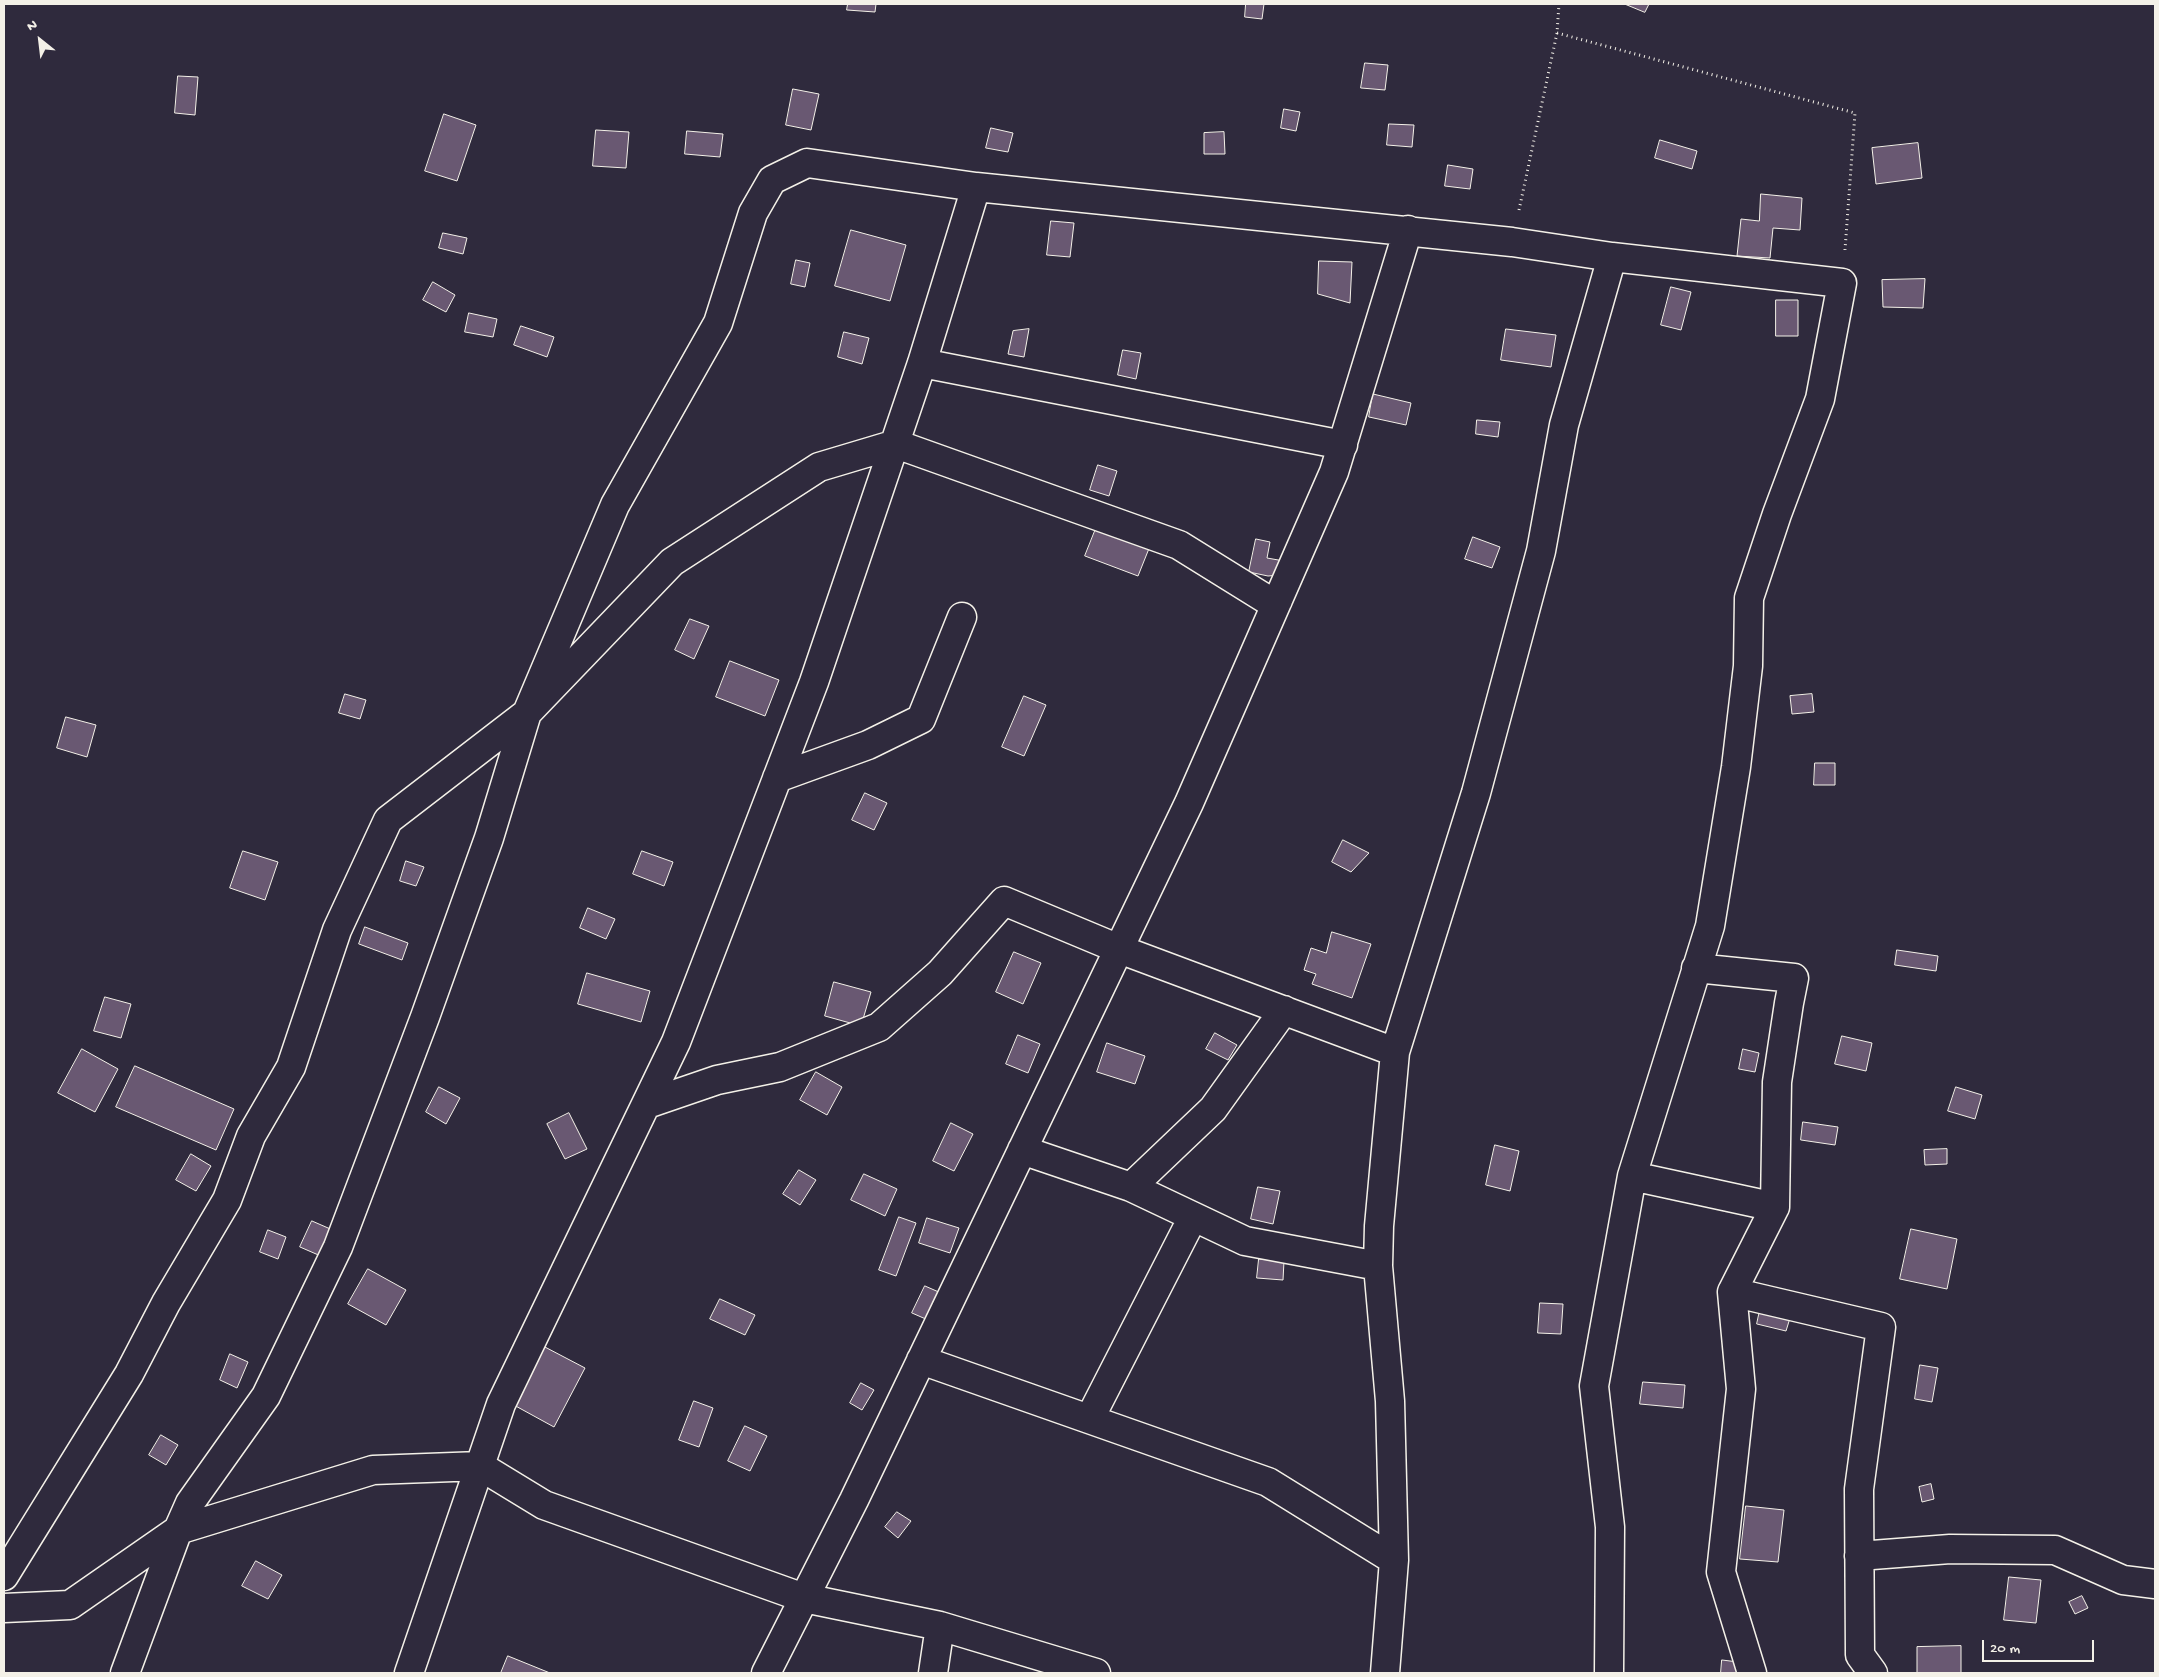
<!DOCTYPE html>
<html>
<head>
<meta charset="utf-8">
<style>
	body { margin:0 }
	#map { position:relative; width:2159px; height:1677px; overflow:hidden; background:#2f2a3d; font-family:"Gochi Hand",sans-serif }
	canvas { display:block }
	.frame { position:absolute; inset:0; border:5px solid #f4f1e8; pointer-events:none }
	.north { position:absolute; left:15px; top:15px; width:50px; height:50px; -webkit-text-stroke:4px #2f2a3d; paint-order:stroke; rotate:331deg; font-size:14px; font-weight:700; line-height:20px; text-align:center; color:#f4f1e8 }
	.north::after { content:''; display:block; margin:auto; width:18px; height:22px; background:#f4f1e8; clip-path:polygon(50% 0,100% 100%,50% 72%,0 100%) }
	.scale { position:absolute; left:1982px; top:1640px; width:112px; height:22px; box-sizing:border-box; border:2px solid #f4f1e8; border-top:0; padding-left:6px; font-size:15px; line-height:18px; white-space:nowrap; color:#f4f1e8; -webkit-text-stroke:4px #2f2a3d; paint-order:stroke }
</style>
</head>
<body>
<div id="map">
<canvas width="2159" height="1677"></canvas>
<div class="frame"></div>
<div class="north">N</div>
<div class="scale">20 m</div>
</div>
<script>
const g = document.querySelector('canvas').getContext('2d');
g.lineJoin = 'round';
function fillPath(path, color) {
  g.fillStyle = color;
  g.fill(path, 'evenodd');
}
function strokePath(path, color, width, dash) {
  g.strokeStyle = color;
  g.lineWidth = width;
  g.lineCap = dash ? 'butt' : 'round';
  g.setLineDash(dash || []);
  g.stroke(path);
}
const building = new Path2D(`
	M848,4h28l-1,8 -28,-2z
	M1246,4h18l-2,15 -17,-2z
	M1625,4h24l-4,8z
	M1365,63l23,2 -3,25 -24,-2z
	M178,76l20,1 -3,38 -20,-2z
	M793,89l26,5 -8,36 -25,-5z
	M1284,109l16,3 -4,19 -15,-3z
	M444,114l32,11 -19,56 -32,-10z
	M1389,124l25,1 -2,22 -25,-2z
	M991,128l22,5 -5,19 -22,-4z
	M596,130l33,2 -3,36 -33,-2z
	M687,131l36,3 -3,23 -35,-3z
	M1224,132l1,22h-21v-21z
	M1660,140l37,11 -5,18 -37,-11z
	M1918,143l4,35 -46,6 -4,-36z
	M1448,165l25,4 -3,20 -25,-3z
	M1761,194l41,4 -2,32 -27,-2 -3,30 -33,-2 4,-37 18,2z
	M1051,221l23,2 -4,34 -23,-2z
	M851,230l55,15 -16,56 -55,-15z
	M443,233l24,5 -4,16 -24,-6z
	M796,260l14,3 -5,24 -14,-3z
	M1319,261l33,1 -2,41 -32,-9z
	M1925,279l-2,29 -40,-1 -1,-27z
	M433,282l22,13 -9,17 -23,-12z
	M1671,287l20,5 -10,38 -20,-5z
	M1776,300h22v36h-22z
	M469,313l28,6 -4,18 -28,-5z
	M521,326l33,11 -7,20 -33,-12z
	M1029,329l-5,28 -16,-3 5,-23z
	M1506,329l50,6 -5,32 -50,-7z
	M844,332l25,6 -7,26 -24,-7z
	M1123,350l18,3 -5,26 -18,-4z
	M1373,394l38,9 -5,22 -37,-8z
	M1477,420l23,2 -2,15 -22,-3z
	M1098,465l19,6 -8,25 -19,-6z
	M1099,521l53,20 -14,35 -53,-20z
	M1473,537l27,10 -8,21 -27,-9z
	M1256,539l14,3 -3,16 17,3 -3,14 -13,1 -19,-4z
	M690,619l19,7 -15,33 -19,-9z
	M730,661l49,19 -14,36 -49,-19z
	M345,694l21,6 -6,19 -21,-6z
	M1812,694l2,18 -22,2 -2,-18z
	M1024,696l22,9 -22,51 -22,-9z
	M66,717l30,8 -9,32 -30,-9z
	M1815,763h20v22h-21z
	M865,793l22,10 -13,27 -22,-10z
	M1343,840l26,13 -18,19 -19,-10z
	M243,851l35,11 -13,38 -35,-12z
	M642,851l31,11 -9,24 -31,-12z
	M406,861l18,6 -8,19 -16,-5z
	M588,908l27,11 -9,20 -26,-11z
	M365,927l43,16 -6,17 -43,-16z
	M1332,932l39,12 -19,54 -40,-14 4,-10 -12,-4 7,-22 15,5z
	M1897,950l41,6 -2,15 -41,-6z
	M1014,952l27,11 -18,41 -27,-12z
	M587,973l63,18 -9,31 -63,-18z
	M834,982l37,10 -10,34 -36,-10z
	M105,997l26,7 -10,34 -27,-7z
	M1215,1033l22,12 -9,15 -22,-11z
	M1018,1035l22,9 -12,29 -22,-9z
	M1842,1036l30,7 -6,28 -31,-7z
	M1107,1043l38,13 -10,28 -38,-12z
	M82,1049l36,20 -23,43 -37,-19z
	M1743,1049l16,4 -4,19 -16,-3z
	M135,1066l99,43 -18,41 -100,-43z
	M816,1072l26,15 -15,28 -27,-15z
	M439,1087l21,11 -14,26 -20,-12z
	M1956,1087l26,8 -7,24 -27,-8z
	M569,1113l18,36 -22,10 -18,-35z
	M1803,1122l35,5 -3,18 -34,-5z
	M951,1123l22,11 -19,37 -21,-10z
	M1495,1145l24,6 -9,40 -24,-6z
	M1947,1149v15l-22,1 -1,-15z
	M191,1154l20,12 -15,25 -20,-11z
	M799,1170l17,10 -16,25 -17,-11z
	M864,1174l33,15 -12,27 -34,-16z
	M1258,1187l22,4 -7,33 -22,-5z
	M899,1217l17,6 -20,53 -17,-6z
	M927,1218l32,10 -9,25 -31,-10z
	M312,1221l23,10 -12,26 -23,-10z
	M1911,1229l46,10 -10,50 -47,-10z
	M268,1230l18,7 -8,22 -18,-7z
	M1259,1259l25,2 -1,19 -26,-2z
	M368,1269l38,21 -20,35 -38,-21z
	M925,1286l16,7 -13,27 -16,-7z
	M720,1299l35,16 -10,20 -35,-16z
	M1540,1303l23,1 -2,30 -23,-1z
	M1760,1310l30,8 -4,13 -29,-7z
	M543,1346l42,22 -31,59 -42,-23z
	M230,1354l18,8 -11,26 -17,-8z
	M1920,1365l18,3 -6,34 -17,-3z
	M1643,1382l42,3 -2,23 -43,-4z
	M861,1383l13,7 -12,20 -12,-7z
	M694,1401l19,7 -14,39 -20,-7z
	M745,1426l22,10 -17,35 -22,-10z
	M161,1435l17,10 -12,20 -17,-10z
	M1931,1484l3,15 -12,3 -3,-15z
	M1746,1506l38,4 -6,52 -38,-3z
	M897,1512l14,9 -13,17 -13,-11z
	M256,1561l26,14 -14,24 -26,-13z
	M2009,1577l32,3 -5,43 -32,-3z
	M2082,1596l6,12 -13,6 -6,-12z
	M1961,1646v27h-44v-26z
	M508,1656l42,17h-49z
	M1722,1660l24,3 -1,10h-24z`);
fillPath(building, '#695872');
strokePath(building, '#f4f1e8', 1);
const street = new Path2D(`
	M922,363l421,82
	M777,778l91,-33 53,-26 41,-102
	M1696,968l98,10 -5,25 -12,79 -2,125 -43,85 9,97 -20,183 31,101
	M647,1104l70,-24 63,-13 99,-40 61,-54 64,-72 115,48 276,103
	M1022,1150l109,37 114,54 133,25
	M1632,1176l143,31
	M1131,1187l82,-78 71,-99
	M1732,1292l149,35 -22,162 1,166 13,18
	M921,1360l347,122 126,78
	M1090,1418l103,-201
	M1859,1556l91,-7 105,1 68,30 32,4
	M4,1576l125,-202 37,-71 61,-103 24,-64 40,-69 46,-137 51,-110 139,-107 145,-151 147,-95 77,-23 283,101 87,54 12,1
	M4,1608l66,-3 108,-75 195,-60 107,-4 64,39 260,93 136,28 156,47
	M125,1673l53,-143 12,-27 76,-107 72,-149 87,-230 64,-179 38,-125 88,-208 103,-182 35,-110 19,-33 35,-17 169,24 536,55 100,15 230,26 -22,116 -43,115 -28,84 -1,68 -12,101 -26,159 -78,250 -38,210 16,141 -1,146
	M409,1673l92,-269 175,-362 138,-360 108,-319 54,-176
	M766,1673l88,-173 335,-697 145,-331 74,-242
	M933,1673l7,-47
	M1385,1673l9,-113 -4,-159 -12,-135 1,-40 16,-174 81,-259 65,-242 23,-126 48,-168`);
strokePath(street, '#f4f1e8', 31);
strokePath(new Path2D(`
	M1557,33l298,80 -10,137
	M1519,210l38,-177 2,-29`), '#f4f1e8', 3, [1, 4]);
strokePath(street, '#2f2a3d', 28);
</script>
</body>
</html>
